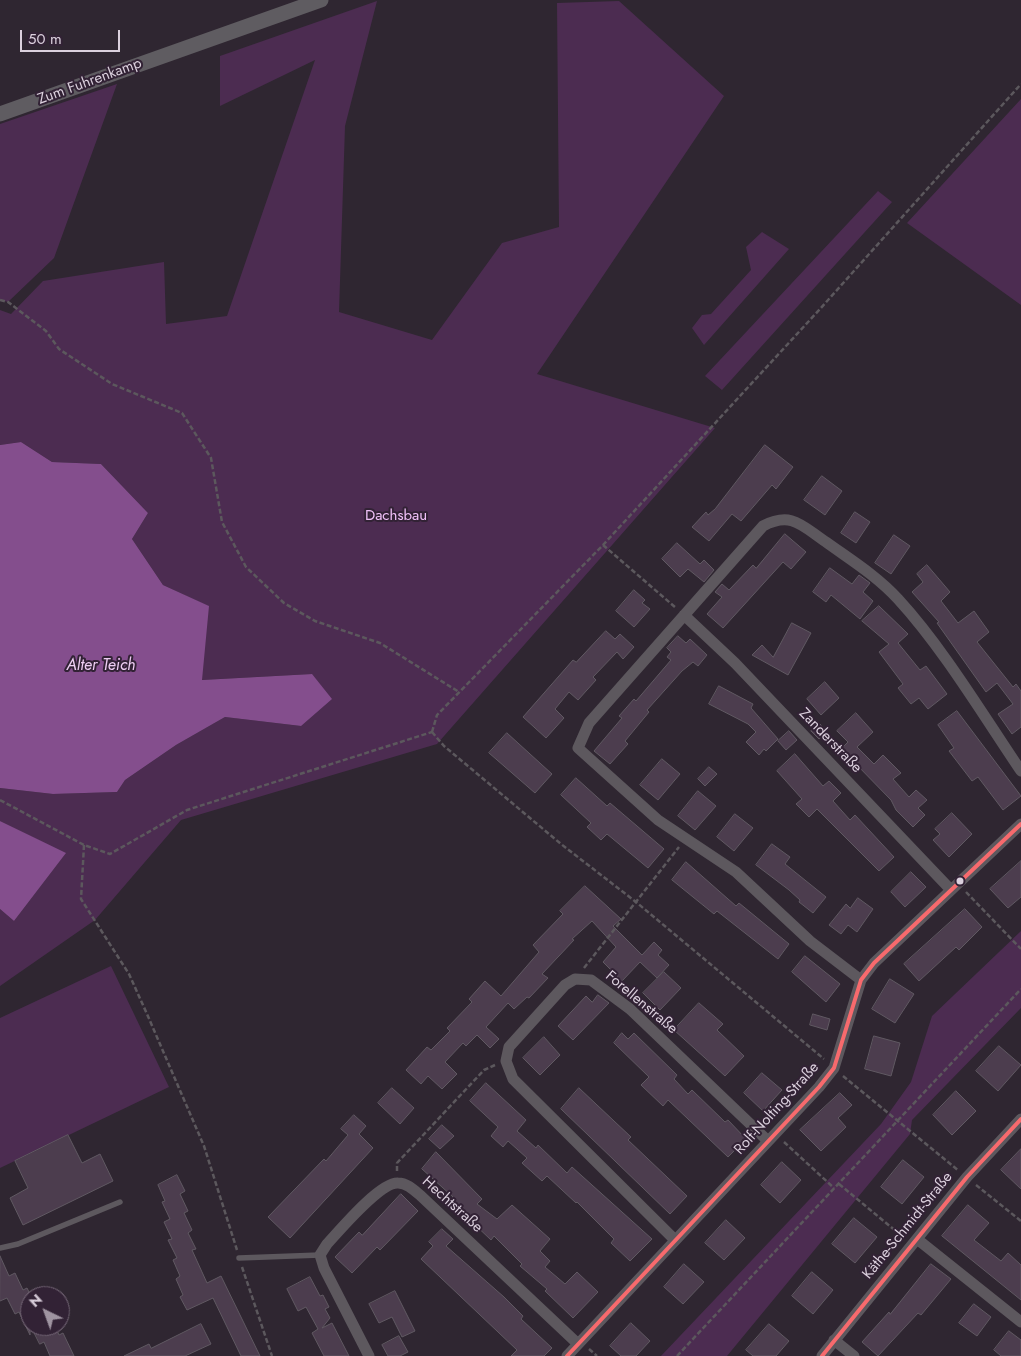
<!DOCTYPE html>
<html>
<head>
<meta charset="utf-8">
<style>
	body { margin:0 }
	#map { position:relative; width:1021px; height:1356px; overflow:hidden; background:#2f2631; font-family:Jost,sans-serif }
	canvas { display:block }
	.north { position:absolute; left:20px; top:1286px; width:50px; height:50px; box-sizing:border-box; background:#322235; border:1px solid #766878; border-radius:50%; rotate:318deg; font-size:14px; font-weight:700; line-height:20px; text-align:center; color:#dbd0dd }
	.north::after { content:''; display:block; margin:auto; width:18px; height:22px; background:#9f94a1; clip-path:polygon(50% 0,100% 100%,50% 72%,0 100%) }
	.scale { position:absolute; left:20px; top:30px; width:100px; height:22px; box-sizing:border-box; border:2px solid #dbd0dd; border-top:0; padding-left:6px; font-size:15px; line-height:18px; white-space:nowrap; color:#dbd0dd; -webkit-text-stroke:4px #322235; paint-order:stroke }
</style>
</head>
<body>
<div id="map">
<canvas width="1021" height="1356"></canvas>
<div class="north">N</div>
<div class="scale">50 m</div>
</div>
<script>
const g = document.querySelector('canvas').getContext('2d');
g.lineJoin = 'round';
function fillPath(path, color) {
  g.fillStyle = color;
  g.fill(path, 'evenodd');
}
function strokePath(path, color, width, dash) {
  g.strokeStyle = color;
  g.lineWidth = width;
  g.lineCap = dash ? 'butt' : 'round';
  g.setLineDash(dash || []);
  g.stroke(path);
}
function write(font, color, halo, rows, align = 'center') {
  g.font = font + ' Jost,sans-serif';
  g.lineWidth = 4;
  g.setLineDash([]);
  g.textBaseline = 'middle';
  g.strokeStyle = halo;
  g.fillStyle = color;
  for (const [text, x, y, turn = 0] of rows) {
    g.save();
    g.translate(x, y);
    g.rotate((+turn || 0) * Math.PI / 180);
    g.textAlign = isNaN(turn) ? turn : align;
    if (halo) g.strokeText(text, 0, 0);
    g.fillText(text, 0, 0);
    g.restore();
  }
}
fillPath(new Path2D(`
	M377,1l-32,125 -6,186 93,28 70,-97 57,-16 -2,-224 62,-2 105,95 -187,278 178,54 -278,316 -256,76 -86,100 -95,66v-77l14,12 51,-67 -65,-33v-33l53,6 64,-2 8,-12 51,-35 49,-28 76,9 11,-52 -111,6 7,-74 -45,-21 -31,-46 16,-26 -47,-49 -49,-2 -31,-20 -21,3v-135l11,4 32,-33 121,-19 2,62 61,-8 88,-256 -95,46v-50z
	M117,84l-63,174 -46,44 -8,-2v-176z
	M1021,99v206l-114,-82z
	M878,191l14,11 -170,188 -17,-14z
	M762,232l27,17 -85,96 -12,-17 10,-13 9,-1 40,-44 -5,-23z
	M1021,931v77l-109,112 -2,14 -183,222h-66l220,-232 30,-42 21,-66z
	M111,966l58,121 -169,81v-150z`), '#4c2c51');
fillPath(new Path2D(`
	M21,442l31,20 49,2 47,49 -16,26 31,46 46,21 -7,74 110,-6 20,25 -31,27 -76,-9 -49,28 -51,35 -8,12 -64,2 -53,-6v-343z
	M0,821l66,32 -52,68 -14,-12z`), '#844e8d');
const building = new Path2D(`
	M765,445l28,22 -17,22 -4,-4 -31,36 -9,-7 -23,27 -17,-14 14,-15 2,3 7,-6z
	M822,476l20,15 -17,24 -21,-15z
	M855,512l15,10 -14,21 -15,-10z
	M785,534l21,18 -15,17 -8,-7 -60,66 -16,-14 15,-17 -7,-5 7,-8 7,6 24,-25 3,3z
	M894,535l16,11 -19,28 -16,-11z
	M677,543l23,21 4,-4 10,10 -10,12 -16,-13 -8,8 -18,-18z
	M927,565l23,27 -9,9 17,22 16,-12 15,21 -12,10 36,45 3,-3 5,7v36l-9,7 -14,-20 15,-10 -16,-21 -11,9 -49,-69 2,-1 -27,-30 11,-10 -6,-8z
	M830,568l22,16 7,-9 11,8 -7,9 10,9 -13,18 -29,-24 -5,7 -13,-10z
	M634,590l11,10 -3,3 8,6 -16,18 -18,-16z
	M879,606l29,28 -10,9 22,27 6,-4 21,28 -19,15 -9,-11 -8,6 -13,-16 5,-4 -24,-32 10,-8 -27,-23z
	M792,623l19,10 -23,42 -36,-20 10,-10 11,12z
	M606,631l9,8 5,-5 14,13 -11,12 -6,-7 -24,25 3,3 -18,20 -9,-8 -14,17 9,9 -18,20 -23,-21 50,-57 3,2z
	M678,636l8,7 4,-4 17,16 -9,11 -5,-4 -11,9 -35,39 2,2 -24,29 3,3 -18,20 -16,-13 28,-33 -3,-2 15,-17 2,2 35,-41 -4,-3 4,-5 -4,-4z
	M825,682l14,16 -18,17 -14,-16z
	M719,686l34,18 -2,4 27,31 -12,12 -2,-2 -5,6 -13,-13 10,-10 -8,-8 -39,-20z
	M957,711l64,85 -18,14 -25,-33 -6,4 -23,-30 5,-3 -16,-23z
	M856,713l17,19 -16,15 17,17 9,-9 18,18 -8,6 16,18 7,-7 11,10 -9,8 7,7 -12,12 -17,-17 -5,-10 -37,-38 -4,4 -13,-13 11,-11 -11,-11z
	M820,724l7,8 -8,7 -8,-8z
	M789,731l8,9 -11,10 -8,-9z
	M507,733l45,41 -17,19 -46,-40z
	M795,754l28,32 6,-5 12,12 -8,8 17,19 5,-5 39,42 -15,14 -62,-62 -8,8 -13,-13 6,-5 -25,-28z
	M662,759l18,15 -22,26 -18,-15z
	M709,767l8,7 -12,12 -7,-7z
	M576,778l31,28 3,-3 54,46 -16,19 -41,-34 -6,6 -14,-13 4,-4 -30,-28z
	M698,791l18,15 -21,24 -17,-14z
	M952,813l20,21 -23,23 -16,-17 7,-6 -5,-5z
	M735,814l18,14 -19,23 -17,-14z
	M772,844l18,13 -5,7 41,33 -13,16 -14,-11 1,-2 -11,-10 -33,-25z
	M1021,861v36l-13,11 -18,-19z
	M686,862l50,44 3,-3 50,41 -11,15 -61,-48 -3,3 -42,-34z
	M911,872l15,15 -21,20 -14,-15z
	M585,886l36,33 -8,7 29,29 12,-13 8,8 -4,5 11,10 -12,13 -17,-16 -18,19 -19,-19 13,-15 -24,-26 -20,18 2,1 -32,34 6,4 -19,20 -2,-1 -13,12 -6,-6 -22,24 13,12 -9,9 -13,-13 -11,11 -3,-3 -18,19 12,12 -15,15 -14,-13 -7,8 -15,-14 21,-23 4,3 19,-19 -3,-3 25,-26 -3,-3 16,-18 16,15 38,-44 -6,-7 30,-31 -3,-3z
	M858,898l15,11 -16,23 -9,-7 -7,9 -12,-9 17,-21 4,4z
	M965,909l17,18 -23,23 -3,-3 -37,34 -15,-17z
	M805,956l35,28 -14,18 -34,-30z
	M664,972l17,16 -21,22 -17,-17z
	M890,979l24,15 -19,29 -23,-14z
	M598,995l11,8 -36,37 -15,-14 28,-30 6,6z
	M699,1003l24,21 -6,6 27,26 -19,20 -51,-46z
	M813,1014l17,5 -3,11 -17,-5z
	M622,1033l6,6 6,-6 43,42 -3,4 14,15 4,-4 33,32 3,-2 18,19 -18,18 -60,-57 -5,6 -22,-21 8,-8 -35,-34z
	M874,1036l26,7 -9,33 -26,-7z
	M544,1037l16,18 -20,20 -17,-17z
	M999,1046l22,19 -23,26 -22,-20z
	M762,1073l20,17 -19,21 -19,-18z
	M486,1083l40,37 -9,11 19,17 2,-3 29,28 5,-6 80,72 -22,22 -19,-18 3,-4 -37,-37 -1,1 -29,-27 -5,5 -20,-18 5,-5 -19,-17 -5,6 -12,-11 7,-9 -28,-26z
	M392,1088l22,20 -14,16 -22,-21z
	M579,1088l52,49 -3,3 59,56 -17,18 -109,-105z
	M956,1091l20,20 -24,24 -19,-20z
	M840,1093l12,12 -14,13 8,9 -25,24 -21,-21z
	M354,1115l12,11 -7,8 14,14 -83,90 -22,-21 56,-58 2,2 22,-26 -7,-6z
	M442,1125l12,11 -14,13 -11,-10z
	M68,1135l14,28 18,-9 13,27 -90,44 -13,-27 18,-10 -13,-27z
	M1021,1149v40l-20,-19z
	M436,1152l46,47 -5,5 20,15 15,-14 38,34 -10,12 10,10 -5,6 20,17 12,-12 21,20 -25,26 -28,-27 2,-2 -27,-23 2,-2 -28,-28 -3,4 -41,-39 3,-4 -31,-28z
	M903,1160l21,17 -22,27 -21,-17z
	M782,1162l19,18 -21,23 -19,-18z
	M177,1175l8,16 -5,3 8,17 -4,2 8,17 -4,3 8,16 -4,1 15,33 14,-7 39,80h-19l-28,-58 -26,12 -7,-13 3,-2 -7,-16 4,-3 -7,-16 4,-2 -9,-18 4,-1 -8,-17 6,-3 -8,-17 3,-1 -7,-16z
	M401,1194l17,17 -38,39 -3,-3 -25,26 -17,-16 24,-25 3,3z
	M968,1205l21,18 -15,17 27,21 7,-8 13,12v35l-79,-64z
	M854,1218l23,19 -22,26 -23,-19z
	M726,1220l19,18 -21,22 -19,-17z
	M442,1229l11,10 -7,7 58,51 19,19 -2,3 31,29 -8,8h-33l6,-6 -96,-91 12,-13 -4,-4z
	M0,1256l9,20 6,-3 8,17 4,-2 3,6v41l-11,-23 -4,2 -8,-16 -7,3z
	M684,1264l20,18 -21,22 -19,-17z
	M931,1264l20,15 -30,36 -3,-2 -40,43 -16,-14 27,-30 1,2z
	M812,1272l21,18 -20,24 -21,-18z
	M310,1277l10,19 3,-1 6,12 -4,2 5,9 -8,10 10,-5 17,33h-25l-12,-23 6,-4 -12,-22 -8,4 -11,-22z
	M395,1291l20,40 -13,6 -10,-20 -13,6 -10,-19z
	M974,1304l17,13 -14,19 -18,-13z
	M631,1323l19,18 -14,15h-15l-11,-10z
	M201,1324l10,20 -26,12h-61l25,-12 2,4z
	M769,1324l20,17 -13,15h-23l-7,-6z
	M31,1326h24l4,9 4,-2 11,23h-24l-6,-14 -4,2z
	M1009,1331l12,9v16h-20l-7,-6z
	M399,1336l9,16 -8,4h-12l-6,-11z`);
fillPath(building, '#4c3d4e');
strokePath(building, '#605962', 1);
strokePath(new Path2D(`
	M0,300l8,2 38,29 13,18 53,35 70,29 29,45 11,64 24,45 38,36 31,18 65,22 79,49
	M603,545l73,63
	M432,732l5,-17 166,-170 217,-236 201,-225
	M432,732l12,14 117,98 75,58 188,157
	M0,800l84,45 26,9 77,-44 245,-78
	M84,845l-3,54 48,75 18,40 57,132 33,104
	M966,892l55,57
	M584,968l95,-121
	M843,1076l116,95
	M784,1142l50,46
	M397,1171v-8l87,-93 11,-5
	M839,1184l64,53
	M976,1185l45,36
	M242,1267l30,89
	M589,1349l8,7
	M677,1356l344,-367`), '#5c585d', 2.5, [5, 2.5]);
strokePath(new Path2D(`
	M0,1248l18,-4 102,-42
	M239,1258l81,-3`), '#5d585e', 5.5);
strokePath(new Path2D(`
	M684,615l51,48 216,227
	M861,980l-51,-39 -74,-69 -78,-52 -80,-72 11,-25 174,-197c29,-15 39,0 63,16 25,18 51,34 72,57 45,49 85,116 123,172
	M917,1239l104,83
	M675,1240l-162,-161 -7,-18 3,-14 56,-62 10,-6 16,1 39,29 138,132
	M834,1340l20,16
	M369,1356l-45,-88 -4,-13 7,-11c13,-14 53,-62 71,-61 9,0 16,7 23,13l157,148
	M567,1356l252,-269 15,-19 27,-88 13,-17 147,-139
	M822,1356l145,-179 54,-58`), '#5d585e', 11);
strokePath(new Path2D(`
	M0,114l321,-114`), '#5f5c61', 15);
strokePath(new Path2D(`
	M567,1356l252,-269 15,-19 27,-88 13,-17 147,-139
	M822,1356l145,-179 54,-58`), '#f76a6d', 4);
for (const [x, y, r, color] of [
	[960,881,4.5,"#dbd0dd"]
]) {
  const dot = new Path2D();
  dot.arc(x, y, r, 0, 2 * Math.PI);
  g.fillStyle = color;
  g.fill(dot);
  strokePath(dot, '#322235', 2);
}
write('15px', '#dbd0dd', '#322235', [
	["Zum Fuhrenkamp",90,82,-20],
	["Zanderstraße",830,741,46],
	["Forellenstraße",641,1003,40],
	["Rolf-Nolting-Straße",777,1109,-48],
	["Hechtstraße",452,1205,42],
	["Käthe-Schmidt-Straße",908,1226,-51]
]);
write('15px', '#f0c0f8', '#322235', [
	["Dachsbau",396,516]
]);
write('italic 16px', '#eecef3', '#322235', [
	["Alter Teich",101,666]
]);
</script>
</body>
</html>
